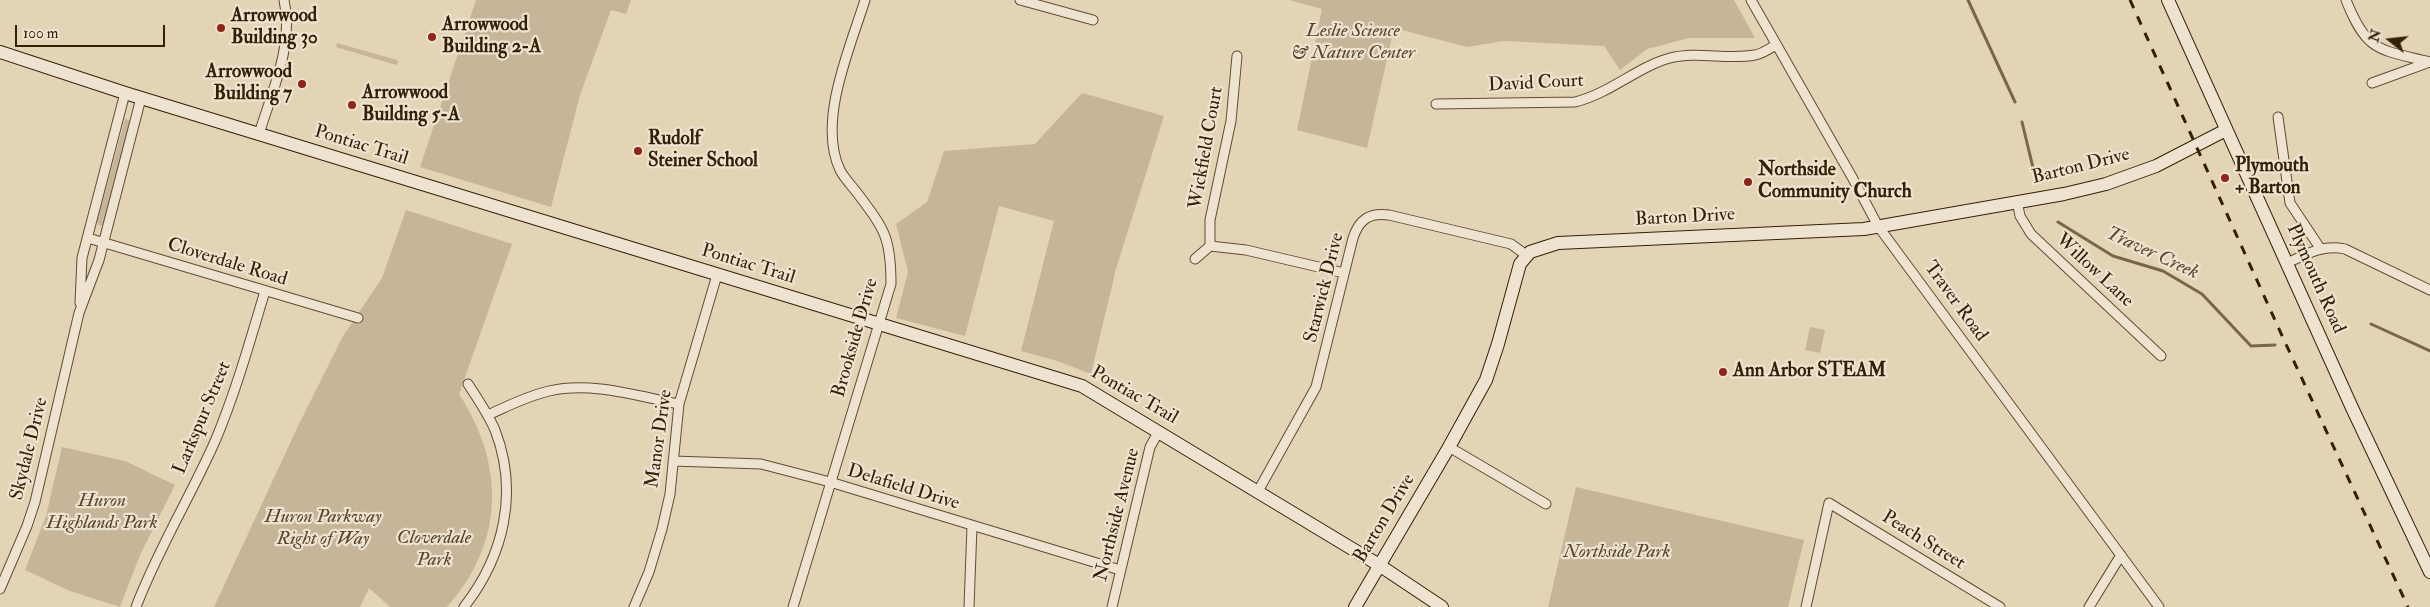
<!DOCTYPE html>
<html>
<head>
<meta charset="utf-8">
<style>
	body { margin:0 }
	#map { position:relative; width:2430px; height:607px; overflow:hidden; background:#e4d4b6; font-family:"IM FELL Double Pica",serif }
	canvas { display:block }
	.north { position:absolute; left:2365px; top:15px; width:50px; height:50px; -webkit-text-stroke:4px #ede3d0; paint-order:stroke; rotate:286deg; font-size:14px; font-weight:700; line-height:20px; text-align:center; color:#342005 }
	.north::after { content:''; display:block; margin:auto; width:18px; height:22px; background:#342005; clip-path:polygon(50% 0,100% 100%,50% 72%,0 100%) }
	.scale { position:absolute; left:15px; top:25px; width:150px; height:22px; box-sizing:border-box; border:2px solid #342005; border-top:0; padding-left:6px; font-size:15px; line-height:18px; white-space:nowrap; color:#342005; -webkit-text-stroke:4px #ede3d0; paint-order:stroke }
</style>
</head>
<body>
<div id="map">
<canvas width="2430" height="607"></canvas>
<div class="north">N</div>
<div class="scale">100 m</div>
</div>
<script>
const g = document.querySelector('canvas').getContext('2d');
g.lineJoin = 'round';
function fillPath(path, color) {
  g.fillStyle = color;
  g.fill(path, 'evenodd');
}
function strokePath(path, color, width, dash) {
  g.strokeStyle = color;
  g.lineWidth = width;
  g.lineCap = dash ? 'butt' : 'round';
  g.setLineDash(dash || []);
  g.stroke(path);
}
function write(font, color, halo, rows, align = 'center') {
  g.font = font + ' "IM FELL Double Pica",serif';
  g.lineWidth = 4.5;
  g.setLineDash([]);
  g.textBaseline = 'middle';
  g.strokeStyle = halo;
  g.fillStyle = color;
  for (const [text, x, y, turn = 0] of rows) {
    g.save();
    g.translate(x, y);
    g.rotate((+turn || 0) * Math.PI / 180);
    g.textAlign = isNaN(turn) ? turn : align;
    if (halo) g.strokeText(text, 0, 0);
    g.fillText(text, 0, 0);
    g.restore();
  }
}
fillPath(new Path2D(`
	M476,0h155l-5,14 -15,-4 -31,85 -29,112 -131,-40z
	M1289,0h445l21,38h-66l-42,11 -27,21 -16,-24 -100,-5 -37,6 -73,-19 -27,120 -70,-18 25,-121z
	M337,43l60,17 1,3 -2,2 -60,-18z
	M1082,93l82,23 -48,153 -25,105 -34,-13 -36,-10 33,-130 -55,-15 -34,130 -69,-18 12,-46 -12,-48 31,-22 17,-51 91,-7z
	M125,119l4,1 1,4 -26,100 -4,2 -3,-4z
	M406,210l106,34 -53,150c46,70 46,149 -12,213h-57l-21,-19 -9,19h-146l85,-183 44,-88 39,-58z
	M1810,327l15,3 -5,23 -15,-3z
	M62,447l63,14 50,24 -35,70 -20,52 -50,-16 -45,-21 21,-54z
	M1576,487l228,53 -16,67h-240z`), '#c6b598');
strokePath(new Path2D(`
	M1968,0l47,102
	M2022,122l13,54
	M2058,222l55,34 50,15 39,23 49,52 24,-1
	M2371,324l59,27`), '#7a674b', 3);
const minor = new Path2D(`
	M1020,0l73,20
	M1751,0l101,177 26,49 281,381
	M2346,0c21,53 33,49 84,62
	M1237,56l-6,65 -21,99v26l36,4 98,23
	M2372,83l58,-21
	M1436,104l139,-2c36,-9 62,-35 95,-44 28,-7 57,2 85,-3 7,-1 14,-6 21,-10
	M2278,117l12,86 30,45
	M259,134c13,-43 35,-89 25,-134
	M2017,201l3,15 11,18 130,122
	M88,238l270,80
	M1195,259l15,-13
	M2287,263c20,-9 36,-19 58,-14l85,41
	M80,303l2,-45 43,-165
	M488,415c20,-9 39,-19 61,-24 42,-10 88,5 130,13
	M1449,447l97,57
	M673,461l88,3 69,18 290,88
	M1257,493l59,-106 37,-149c6,-18 16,-26 36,-23l122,29 15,11
	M0,589l27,-63 8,-24 44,-189 20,-53 42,-162
	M136,607c22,-58 55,-111 80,-168 20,-48 34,-98 49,-148
	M464,607c40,-51 55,-115 31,-177 -7,-16 -17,-31 -27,-46
	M634,607l15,-35 13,-43 8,-35 9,-90 38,-129
	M793,607l98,-323c0,-46 -6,-54 -33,-90 -6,-8 -14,-16 -18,-24 -23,-48 10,-122 25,-170
	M969,607l3,-81
	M1112,607l38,-160 9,-16
	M1806,607l23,-104 171,104
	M2089,607l32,-52`);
const secondary = new Path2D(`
	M2168,0l185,410 77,162
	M0,52l125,41 957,293 297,179 63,42
	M1355,607l94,-160 37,-67 12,-36 22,-80 10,-12 28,-9 306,-14 200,-35 42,-10 50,-18 70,-36`);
strokePath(minor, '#604d31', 11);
strokePath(secondary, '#342005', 14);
strokePath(minor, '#ede3d0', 9);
strokePath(secondary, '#ede3d0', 12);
strokePath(new Path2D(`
	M2130,0l154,340 124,267`), '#342005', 3, [9, 9]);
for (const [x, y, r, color] of [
	[221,28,5,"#8f2418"],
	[432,37,5,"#8f2418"],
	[302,84,5,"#8f2418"],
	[352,105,5,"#8f2418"],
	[638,151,5,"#8f2418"],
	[2225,178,5,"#8f2418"],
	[1748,182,5,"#8f2418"],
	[1723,372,5,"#8f2418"]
]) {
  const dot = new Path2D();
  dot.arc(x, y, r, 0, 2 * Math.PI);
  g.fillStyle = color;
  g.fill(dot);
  strokePath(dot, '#ede3d0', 2);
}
write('bold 19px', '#342005', '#ede3d0', [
	["Arrowwood",231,17],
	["Building 30",231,39],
	["Arrowwood",442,26],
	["Building 2-A",442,48],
	["Arrowwood",292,73,"right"],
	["Building 7",292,95,"right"],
	["Arrowwood",362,94],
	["Building 5-A",362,116],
	["Rudolf",648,140],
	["Steiner School",648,162],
	["Plymouth",2235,167],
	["+ Barton",2235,189],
	["Northside",1758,171],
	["Community Church",1758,193],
	["Ann Arbor STEAM",1733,372]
], 'left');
write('italic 19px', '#58452a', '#ede3d0', [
	["Leslie Science",1353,32],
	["& Nature Center",1353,54],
	["Huron",102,502],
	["Highlands Park",102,524],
	["Huron Parkway",323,518],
	["Right of Way",323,540],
	["Cloverdale",434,539],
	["Park",434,561],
	["Northside Park",1617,553]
]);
write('19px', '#342005', '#ede3d0', [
	["David Court",1536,84,-3],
	["Pontiac Trail",361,146,17],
	["Wickfield Court",1207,148,-80],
	["Barton Drive",2081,167,-14],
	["Barton Drive",1685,218,-3],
	["Cloverdale Road",227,263,17],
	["Pontiac Trail",748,265,17],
	["Willow Lane",2094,271,43],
	["Plymouth Road",2315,279,66],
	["Starwick Drive",1325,288,-76],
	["Traver Road",1955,302,54],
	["Brookside Drive",856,338,-74],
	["Pontiac Trail",1134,396,30],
	["Larkspur Street",203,418,-67],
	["Manor Drive",660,439,-82],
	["Skydale Drive",30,449,-76],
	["Delafield Drive",903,488,17],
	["Northside Avenue",1118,515,-76],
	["Barton Drive",1385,519,-59],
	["Peach Street",1923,541,32]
]);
write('italic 20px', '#5d4a2e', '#ede3d0', [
	["Traver Creek",2152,254,25]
]);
</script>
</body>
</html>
